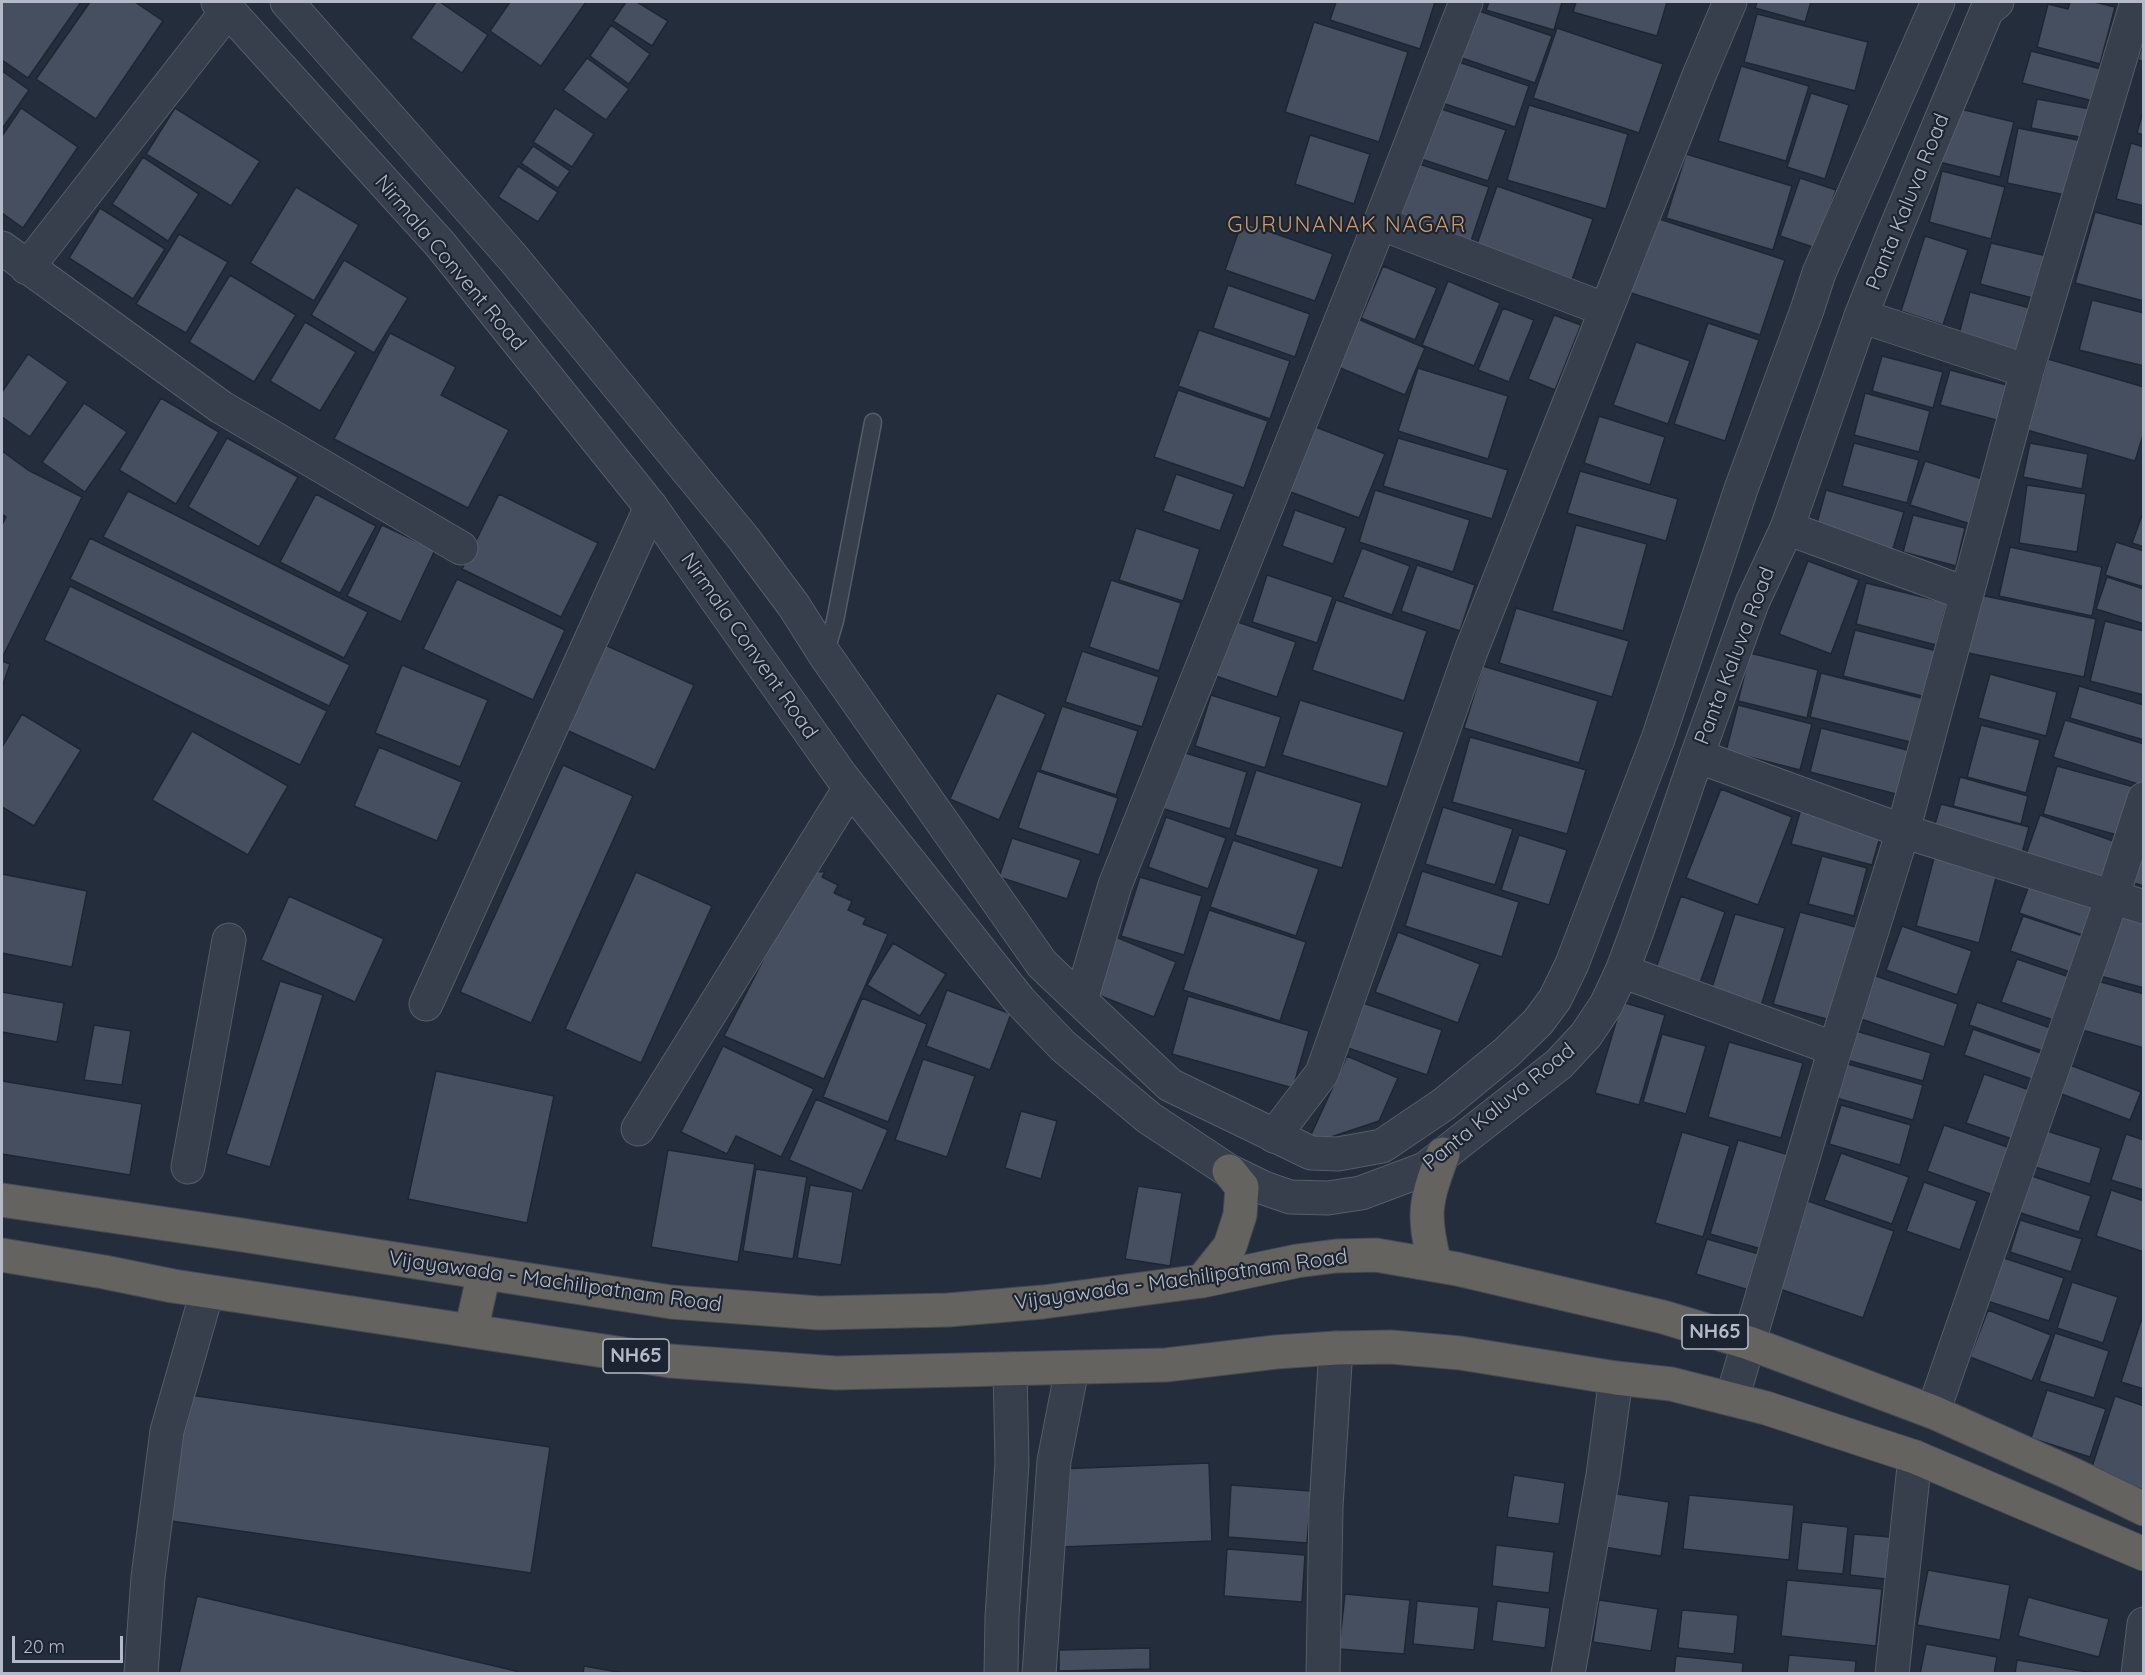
<!DOCTYPE html>
<html>
<head>
<meta charset="utf-8">
<style>
	body { margin:0 }
	#map { position:relative; width:2145px; height:1675px; overflow:hidden; background:#242d3b; font-family:Quicksand,sans-serif }
	canvas { display:block }
	.frame { position:absolute; inset:0; border:3px solid #b4bac7; pointer-events:none }
	.scale { position:absolute; left:12px; top:1636px; width:111px; height:27px; box-sizing:border-box; border:3px solid #b4bac7; border-top:0; padding-left:8px; font-size:18px; line-height:21px; white-space:nowrap; color:#b4bac7; -webkit-text-stroke:4px #1d2431; paint-order:stroke }
</style>
</head>
<body>
<div id="map">
<canvas width="2145" height="1675"></canvas>
<div class="frame"></div>
<div class="scale">20 m</div>
</div>
<script>
const g = document.querySelector('canvas').getContext('2d');
g.lineJoin = 'round';
function fillPath(path, color) {
  g.fillStyle = color;
  g.fill(path, 'evenodd');
}
function strokePath(path, color, width, dash) {
  g.strokeStyle = color;
  g.lineWidth = width;
  g.lineCap = dash ? 'butt' : 'round';
  g.setLineDash(dash || []);
  g.stroke(path);
}
function write(font, color, halo, rows, align = 'center') {
  g.font = font + ' Quicksand,sans-serif';
  g.lineWidth = 4.5;
  g.setLineDash([]);
  g.textBaseline = 'middle';
  g.strokeStyle = halo;
  g.fillStyle = color;
  for (const [text, x, y, turn = 0] of rows) {
    g.save();
    g.translate(x, y);
    g.rotate((+turn || 0) * Math.PI / 180);
    g.textAlign = isNaN(turn) ? turn : align;
    if (halo) g.strokeText(text, 0, 0);
    g.fillText(text, 0, 0);
    g.restore();
  }
}
const building = new Path2D(`
	M2,2h79l-53,76 -26,-18z
	M90,2h45l28,19 -67,98 -60,-40z
	M436,2h4l48,33 -26,38 -51,-35z
	M510,2h76l-45,64 -51,-35z
	M626,2h11l31,19 -16,25 -39,-25z
	M1336,2h99l-15,47 -90,-29z
	M1489,2h73l-8,28 -68,-20z
	M1576,2h91l-10,34 -84,-24z
	M1757,2h54l-6,20 -50,-14z
	M2070,2h24l21,5 -15,57 -63,-17 11,-43 20,5z
	M1476,10l76,26 -17,47 -76,-26z
	M1757,14l111,28 -13,49 -111,-29z
	M1314,22l94,30 -29,90 -94,-30z
	M611,25l39,29 -21,30 -39,-28z
	M1557,28l106,36 -24,69 -106,-35z
	M2144,40v22l-6,-2z
	M2031,51l70,18 -8,32 -71,-18z
	M587,58l42,31 -23,31 -43,-30z
	M1453,60l76,26 -14,41 -76,-25z
	M1741,66l68,20 -23,75 -68,-20z
	M2,71l27,19 -27,39z
	M1811,93l38,12 -24,74 -38,-12z
	M2037,99l53,10 -5,29 -54,-10z
	M1429,105l77,25 -18,51 -76,-25z
	M1529,105l99,29 -22,75 -99,-29z
	M1948,106l66,16 -14,55 -65,-16z
	M21,108l57,39 -55,81 -21,-15v-77z
	M175,108l85,53 -29,45 -85,-52z
	M555,108l39,26 -22,33 -39,-25z
	M2144,108v27l-7,-2z
	M2018,128l64,13 -12,55 -63,-13z
	M1310,135l60,19 -16,50 -59,-20z
	M2131,143l13,4v59l-28,-7z
	M533,146l37,25 -12,17 -37,-25z
	M1686,154l106,32 -19,64 -107,-32z
	M143,157l56,37 -31,47 -56,-37z
	M1407,160l82,27 -20,60 -81,-28z
	M518,166l40,26 -20,30 -40,-25z
	M1942,171l63,16 -14,52 -62,-17z
	M1800,178l36,12 -20,58 -36,-12z
	M1497,186l96,33 -21,61 -96,-33z
	M296,187l63,38 -45,76 -64,-38z
	M100,208l65,41 -32,50 -64,-41z
	M2095,212l49,13v76l-69,-18z
	M1647,215l138,45 -25,75 -138,-45z
	M1242,222l91,32 -18,47 -90,-31z
	M179,234l49,28 -42,71 -50,-29z
	M1925,236l43,14 -25,75 -42,-14z
	M1991,243l60,14 -11,43 -60,-16z
	M344,260l64,38 -34,55 -63,-38z
	M1383,266l54,22 -22,52 -54,-22z
	M230,275l66,40 -42,67 -65,-40z
	M1448,281l52,22 -26,63 -52,-21z
	M1228,285l82,29 -15,43 -82,-29z
	M1970,292l60,16 -13,45 -59,-15z
	M2092,300l52,13v53l-65,-16z
	M1503,308l31,12 -25,62 -31,-12z
	M1554,315l27,10 -26,65 -27,-11z
	M1358,319l67,29 -20,47 -67,-28z
	M305,322l51,30 -36,59 -50,-30z
	M1708,323l51,17 -34,101 -51,-17z
	M1199,330l91,31 -20,58 -92,-33z
	M390,333l66,34 -15,28 68,35 -41,78 -134,-69z
	M1636,342l54,19 -22,63 -55,-19z
	M28,354l40,28 -38,55 -28,-20v-25z
	M1882,356l61,16 -10,36 -61,-17z
	M2048,359l96,28v45l-9,29 -108,-31z
	M1418,368l90,28 -20,63 -90,-28z
	M1950,370l64,17 -10,35 -64,-17z
	M1178,390l90,31 -24,67 -90,-31z
	M1865,393l65,18 -11,41 -65,-17z
	M161,398l58,34 -43,72 -57,-34z
	M84,403l43,29 -42,60 -43,-30z
	M1599,416l66,21 -15,48 -66,-22z
	M1308,424l77,30 -26,64 -76,-29z
	M227,438l71,39 -39,70 -71,-40z
	M1398,438l110,32 -16,49 -109,-33z
	M1854,443l65,17 -12,43 -65,-17z
	M2030,443l58,11 -6,35 -59,-12z
	M2,451l26,19 54,27 -79,159h-1v-131l4,-8 -4,-3z
	M1925,461l67,21 -15,44 -67,-21z
	M1580,471l98,28 -12,42 -99,-28z
	M1176,474l58,20 -14,37 -57,-20z
	M2027,485l59,9 -9,58 -58,-9z
	M1375,490l95,30 -17,52 -94,-30z
	M1826,490l78,22 -12,40 -77,-22z
	M128,491l240,121 -24,46 -241,-121z
	M316,494l60,32 -36,67 -60,-31z
	M499,494l99,49 -37,74 -99,-48z
	M1295,510l51,18 -13,36 -51,-18z
	M2144,510v37l-12,-4z
	M1913,515l52,13 -9,38 -53,-14z
	M382,525l53,25 -34,72 -54,-26z
	M1576,525l71,19 -24,87 -71,-20z
	M1136,528l64,21 -17,52 -64,-21z
	M90,538l260,127 -21,41 -259,-127z
	M2116,542l28,9v36l-39,-12z
	M2010,547l92,20 -10,49 -93,-20z
	M1362,548l48,18 -18,49 -49,-18z
	M1808,561l51,19 -28,74 -52,-20z
	M1417,565l58,20 -15,46 -59,-20z
	M1267,575l66,22 -16,46 -65,-21z
	M2107,577l37,12v35l-48,-15z
	M457,579l108,51 -32,70 -110,-51z
	M1111,580l70,23 -22,68 -70,-24z
	M1866,583l81,20 -11,42 -80,-21z
	M70,586l257,125 -27,54 -256,-125z
	M1980,595l116,24 -12,58 -116,-24z
	M1336,600l91,31 -23,70 -92,-31z
	M1516,608l113,33 -17,56 -113,-34z
	M1232,620l64,22 -19,55 -64,-22z
	M2105,621l39,10v64l-54,-14z
	M1855,630l82,21 -11,46 -83,-21z
	M603,644l91,41 -39,85 -91,-41z
	M1082,651l77,26 -17,50 -77,-25z
	M1750,653l68,17 -11,48 -69,-17z
	M2,661l8,3 -8,23z
	M402,665l86,35 -28,67 -85,-34z
	M1483,666l115,35 -19,62 -115,-35z
	M1821,673l104,26 -11,44 -104,-26z
	M1990,674l67,18 -11,44 -68,-18z
	M2079,686l65,19v35l-74,-22z
	M997,693l49,21 -47,106 -49,-21z
	M1211,695l70,22 -16,51 -70,-22z
	M1300,700l104,32 -17,55 -105,-32z
	M1738,705l74,19 -12,46 -74,-19z
	M1062,706l76,25 -22,64 -76,-25z
	M22,714l59,36 -47,76 -32,-19v-60z
	M2065,720l79,24v35l-3,6 -88,-28z
	M1981,725l59,15 -14,53 -59,-16z
	M1821,728l94,24 -11,44 -94,-24z
	M192,731l96,55 -40,69 -96,-55z
	M1470,737l116,33 -19,64 -115,-32z
	M379,747l83,35 -25,59 -83,-35z
	M1179,751l68,21 -17,57 -69,-21z
	M563,765l70,31 -102,227 -71,-31z
	M2057,766l81,22 -14,49 -81,-23z
	M1256,770l106,33 -20,65 -107,-33z
	M1037,771l81,27 -19,57 -81,-27z
	M1960,777l68,19 -7,28 -68,-18z
	M1721,789l71,28 -34,88 -72,-27z
	M1941,804l88,23 -8,30 -89,-23z
	M1802,805l81,22 -11,38 -81,-21z
	M1443,807l70,22 -18,56 -70,-21z
	M2040,815l76,27 -16,44 -76,-26z
	M2144,815v71l-20,-6z
	M1166,817l60,21 -18,51 -60,-22z
	M1519,835l48,15 -18,55 -48,-15z
	M1012,838l69,22 -14,39 -68,-22z
	M1233,840l86,29 -23,67 -86,-29z
	M1935,854l63,16 -19,73 -63,-17z
	M1822,856l45,12 -13,48 -46,-12z
	M809,871l16,1 -3,5 16,8 -4,8 18,8 -4,9 18,8 -3,6 25,10 -64,145 -100,-43z
	M1422,871l97,31 -17,55 -97,-31z
	M636,872l76,34 -71,157 -76,-34z
	M2,874l85,17 -15,76 -70,-14z
	M2033,874l71,25 -13,39 -72,-25z
	M1140,877l62,19 -18,59 -63,-19z
	M289,896l95,43 -29,63 -94,-42z
	M1681,896l44,16 -26,74 -44,-15z
	M1209,910l97,32 -26,79 -97,-31z
	M1800,912l63,17 -26,93 -64,-18z
	M1735,914l50,14 -24,78 -50,-15z
	M2116,915l28,7v66l-44,-12z
	M2023,916l63,21 -13,36 -63,-22z
	M1902,926l70,25 -15,44 -71,-25z
	M1398,932l82,32 -22,59 -83,-31z
	M1111,935l65,27 -22,55 -66,-26z
	M893,943l53,31 -26,42 -53,-31z
	M2017,959l58,20 -16,43 -58,-20z
	M1873,975l85,29 -14,43 -86,-29z
	M2094,980l50,14v54l-65,-19z
	M280,981l43,14 -53,172 -44,-13z
	M947,990l64,24 -21,56 -64,-24z
	M2,992l62,11 -7,39 -55,-10z
	M1188,996l121,35 -16,57 -121,-34z
	M862,998l65,26 -39,98 -65,-25z
	M1622,1002l43,13 -26,90 -44,-12z
	M1977,1002l82,29 -8,23 -82,-29z
	M1363,1003l79,27 -15,45 -79,-27z
	M94,1025l37,6 -9,54 -38,-5z
	M1973,1029l76,27 -9,26 -76,-27z
	M1856,1031l75,22 -8,28 -76,-21z
	M1662,1034l44,12 -20,68 -43,-12z
	M1729,1042l74,21 -22,75 -73,-21z
	M723,1046l91,43 -33,68 -45,-21 -9,18 -46,-22z
	M1347,1056l51,22 -19,43 -60,20 -9,-4z
	M923,1059l52,17 -28,81 -52,-17z
	M1844,1063l79,22 -10,35 -80,-23z
	M2070,1065l71,27 -11,28 -71,-27z
	M436,1071l118,25 -27,127 -119,-24z
	M1984,1074l54,19 -17,49 -55,-19z
	M2,1081l140,23 -12,71 -128,-21z
	M816,1099l72,31 -26,61 -73,-31z
	M1841,1105l70,20 -11,40 -71,-21z
	M1021,1111l36,10 -16,58 -36,-11z
	M1944,1125l69,24 -17,47 -69,-25z
	M2047,1131l54,17 -11,36 -55,-17z
	M1682,1132l48,14 -27,91 -48,-14z
	M2126,1134l18,6v50l-33,-10z
	M1738,1140l58,17 -28,94 -58,-17z
	M668,1150l87,14 -17,98 -87,-15z
	M1841,1153l68,24 -17,47 -68,-24z
	M756,1169l51,8 -14,82 -50,-8z
	M2029,1175l62,21 -12,36 -61,-20z
	M1924,1182l53,19 -17,49 -54,-19z
	M810,1185l43,7 -12,73 -44,-7z
	M1138,1186l44,7 -12,73 -45,-7z
	M2111,1190l33,11v51l-48,-16z
	M1808,1201l86,30 -31,87 -86,-30z
	M2020,1220l62,19 -11,33 -61,-20z
	M1707,1239l55,16 -10,36 -56,-17z
	M1995,1255l69,23 -15,43 -68,-22z
	M2072,1282l46,15 -15,46 -46,-15z
	M1988,1310l63,25 -19,46 -62,-24z
	M2141,1321l3,1v67l-23,-7z
	M2055,1333l54,18 -15,47 -55,-17z
	M2047,1390l59,19 -16,48 -59,-19z
	M183,1394l367,53 -19,126 -367,-53z
	M2115,1396l29,10v84l-54,-17z
	M1209,1463l3,78 -151,6 -3,-78z
	M1514,1475l51,8 -6,41 -52,-7z
	M1231,1485l80,6 -4,52 -79,-6z
	M1611,1493l58,9 -8,54 -58,-9z
	M1689,1495l105,10 -5,55 -106,-11z
	M1802,1522l46,5 -5,47 -46,-4z
	M1854,1534l36,3 -4,42 -36,-4z
	M1496,1545l58,7 -5,41 -57,-7z
	M1227,1549l78,6 -3,47 -78,-6z
	M1928,1570l82,15 -10,55 -83,-15z
	M1787,1580l95,9 -6,57 -95,-10z
	M1345,1594l65,6 -6,54 -65,-5z
	M197,1596l319,75v3h-337z
	M2028,1597l81,22 -10,38 -81,-21z
	M1599,1600l59,9 -7,42 -58,-9z
	M1417,1601l62,6 -5,43 -61,-6z
	M1497,1601l53,7 -5,40 -53,-7z
	M1682,1610l56,5 -4,39 -56,-6z
	M1926,1644l71,13 -3,17h-74z
	M1150,1648v21l-91,2v-21z
	M1789,1655l67,6 -1,13h-68z
	M1676,1656l67,7 -1,11h-68z
	M2017,1660l82,14h-84z
	M584,1666l45,8h-46z`);
fillPath(building, '#464f60');
strokePath(building, '#1f2633', 1.5);
const service = new Path2D(`
	M825,654l10,-33 38,-199`);
const minor = new Path2D(`
	M1380,223l226,87
	M2,248l219,159 240,141
	M27,268l201,-258
	M1861,316l166,55
	M1787,528l180,66
	M1697,756l206,75 241,76
	M1622,971l213,78
	M1081,1000l34,-115 265,-662 86,-221
	M426,1004l225,-497
	M638,1129l212,-341
	M1274,1136l48,-63 149,-422 229,-578 30,-71
	M188,1167l41,-227
	M1732,1399l103,-350 68,-218 124,-460 110,-369
	M1933,1412l179,-514 32,-99
	M141,1674l7,-97 19,-146 40,-139
	M1323,1674l3,-167 10,-159
	M1568,1674l35,-199 13,-97
	M1892,1674l23,-217
	M2138,1674l6,-50`);
const tertiary = new Path2D(`
	M218,2l10,8 212,234 211,263 191,270 178,224 43,45 86,72 80,53 35,17 26,9 38,1 33,-5 64,-24 134,-105 27,-29 20,-30 16,-34 15,-40 60,-175 55,-153 35,-75 74,-212 32,-81 94,-225 10,-8
	M287,2l227,257 230,280 50,67 31,49 217,309 128,121 141,68 27,1 44,-8 62,-42 62,-51 32,-31 17,-23 17,-35 86,-225 83,-250 66,-179 12,-37 119,-271
	M1001,1674l1,-57 10,-154 -2,-94
	M1039,1674l15,-213 18,-92`);
const trunk = new Path2D(`
	M2,1200l240,35 429,67 148,11 129,-3 95,-8 159,-21 95,-20 39,-5 40,-1 81,14 206,48 86,26 184,69 139,62 72,35
	M2,1255l102,17 69,14 497,75 166,12 330,-8 110,-13 60,-4 55,-1 69,6 156,25 55,6 95,24 149,49 229,97
	M1435,1264c-13,-50 -10,-62 8,-110
	M1202,1281l28,-35 10,-31 2,-28 -13,-16
	M471,1331l13,-58`);
strokePath(service, '#565d6a', 19);
strokePath(minor, '#565d6a', 35);
strokePath(tertiary, '#565d6a', 35);
strokePath(trunk, '#434a57', 35);
strokePath(service, '#383f4c', 16);
strokePath(minor, '#383f4c', 33);
strokePath(tertiary, '#383f4c', 33);
strokePath(trunk, '#646360', 33);
for (const [x, y, w] of [
	[1715,1332,66],
	[636,1356,66]
]) {
  const box = new Path2D();
  box.roundRect(x - w / 2, y - 17, w, 34, 4.5);
  g.fillStyle = '#1d2431';
  g.fill(box);
  strokePath(box, '#b4bac7', 1.5);
}
write('bold 20px', '#b4bac7', null, [
	["NH65",1715,1332],
	["NH65",636,1356]
]);
write('21px', '#b4bac7', '#1d2431', [
	["Panta Kaluva Road",1908,202,-68],
	["Nirmala Convent Road",450,263,50],
	["Nirmala Convent Road",749,646,55],
	["Panta Kaluva Road",1735,656,-69],
	["Panta Kaluva Road",1499,1107,-39],
	["Vijayawada - Machilipatnam Road",1181,1280,-8],
	["Vijayawada - Machilipatnam Road",555,1282,8]
]);
g.letterSpacing = '1.5px';
write('22px', '#cf9c66', '#1d2431', [
	["GURUNANAK NAGAR",1347,225]
]);
g.letterSpacing = '0px';
</script>
</body>
</html>
